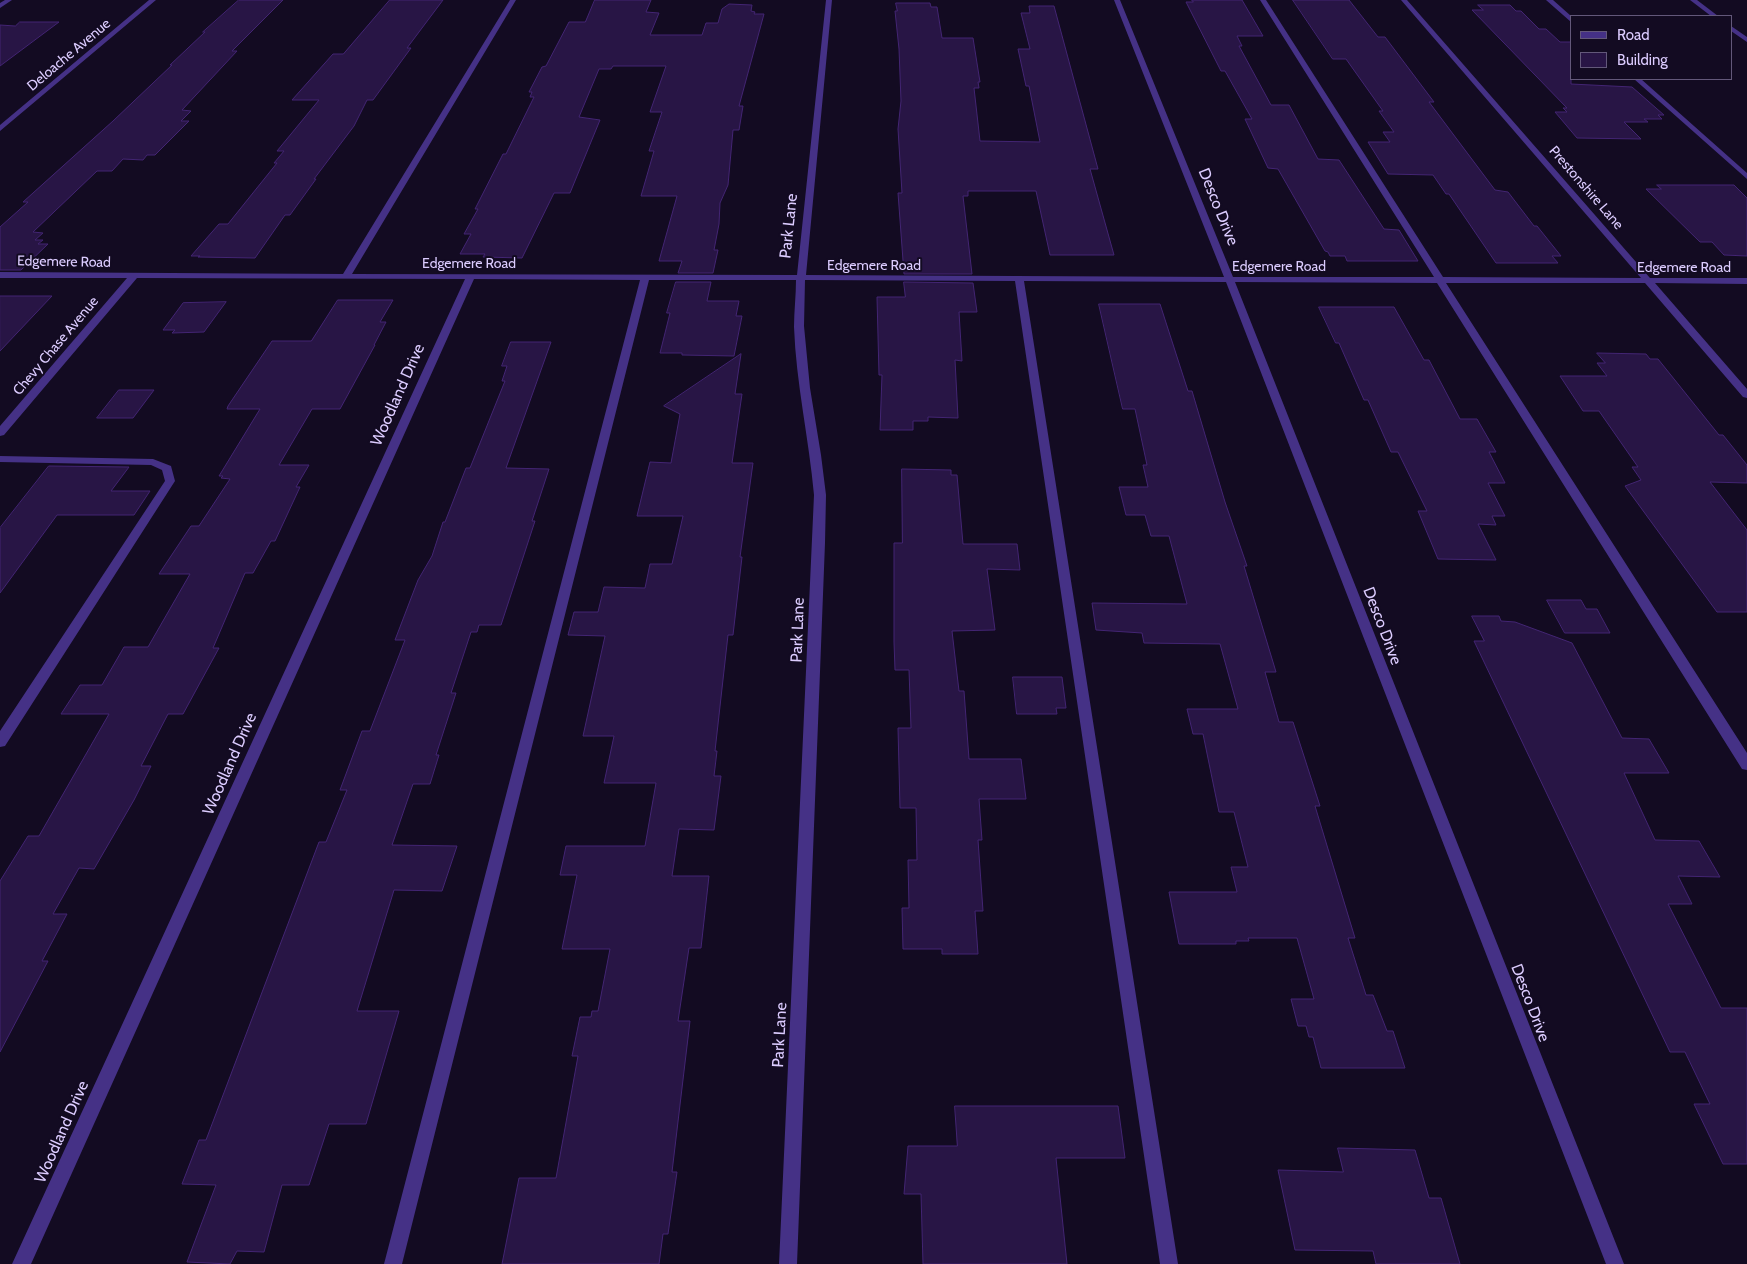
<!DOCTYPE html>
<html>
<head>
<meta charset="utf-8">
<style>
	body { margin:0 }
	#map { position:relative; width:1747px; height:1264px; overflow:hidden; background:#130b22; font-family:Cabin,sans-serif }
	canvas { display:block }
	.legend { position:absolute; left:1570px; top:15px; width:162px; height:65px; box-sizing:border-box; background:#130b22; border:1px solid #63587a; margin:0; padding:6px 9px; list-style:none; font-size:15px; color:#dcccff }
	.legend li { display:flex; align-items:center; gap:10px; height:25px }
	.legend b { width:25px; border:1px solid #63587a }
</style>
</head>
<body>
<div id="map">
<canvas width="1747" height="1264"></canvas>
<ul class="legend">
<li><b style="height:6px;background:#453186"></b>Road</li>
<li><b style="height:14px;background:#281545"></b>Building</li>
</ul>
</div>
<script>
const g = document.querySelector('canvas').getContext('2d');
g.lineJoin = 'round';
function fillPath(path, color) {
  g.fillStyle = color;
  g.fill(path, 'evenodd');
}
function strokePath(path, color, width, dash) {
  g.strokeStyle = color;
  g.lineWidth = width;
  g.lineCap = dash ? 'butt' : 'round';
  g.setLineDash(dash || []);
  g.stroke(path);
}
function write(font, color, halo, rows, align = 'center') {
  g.font = font + ' Cabin,sans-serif';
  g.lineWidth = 4;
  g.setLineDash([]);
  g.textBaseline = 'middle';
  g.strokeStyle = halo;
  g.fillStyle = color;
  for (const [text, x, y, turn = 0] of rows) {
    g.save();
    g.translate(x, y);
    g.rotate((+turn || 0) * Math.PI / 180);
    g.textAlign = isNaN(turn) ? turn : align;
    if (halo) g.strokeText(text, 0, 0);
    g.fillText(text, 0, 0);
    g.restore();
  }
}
const building = new Path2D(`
	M239,0h44l-51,51h5l-55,59 9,1 -10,10h8l-34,34h-8l-4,5 -20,-1 -11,12h-15l-64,61 10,1 -8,7h8l-5,4h10l-27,26h-21v-43l28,-25h-5l90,-81 59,-56h-2l35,-33h-2z
	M390,0h53l-36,48h4l-38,52h-6l-13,26 -40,53h2l-26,36h-5l-30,43 -57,-1 2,-1h-9l28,-32h9l49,-61h-3l10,-12h-7l42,-51h-27l41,-46h10z
	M595,0h56l-5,12 13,1 -9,22h52l4,-12h12l4,-14 7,-5 23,1 -1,6 4,1 -1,2h10l-25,92h4l-4,24h-6l-5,55 -8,18 -1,21 -5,26h4l-5,23h-35l4,-12h-23l18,-65h-36l13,-45h-5l13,-39h-12l16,-46h-53l-2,3h-12l-20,48 21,3 -30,73h-16l-32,65 -39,-1 2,-3h-25l11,-20h-7l14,-25h-3l28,-55h3l28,-57h-4l2,-5h-3l13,-25 4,-1 23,-44h16z
	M1192,0h50l21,36h-26l5,10h-3l32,59h18l29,54 21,1 45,69 15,1 19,31h-71l-2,-5h-15l-2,-4 -3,-1 -47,-82 -10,-1 -23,-49h7l-27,-48h-4l-35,-69h7z
	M1293,0h56l29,37h7l49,65h-5l66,88 13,2 26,34h3l24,30h-9l6,7h-62l-47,-69h-3l-13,-19 -45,-1 -20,-32h22l-7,-10h11l-15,-21h4l-37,-52h-13z
	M896,3h34l1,4h6l5,31h31l7,44h-2l1,6h-5l6,53 60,1 -11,-56h-3l-8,-37h12l-9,-36h9l-1,-7h25l44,163h-8l24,86h-64l-14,-64h-68v5h-5l9,78h-68l-6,-81h4l-4,-64 3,-28 -2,-52 -4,-38h2z
	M1478,5h32l6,6h5l18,18h7l14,13h11v42l61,3 32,28h-6l4,4h-18l4,3h-24l17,17 -64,-1 -22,-26h12l-4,-4h4l-95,-98h11z
	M20,22h39l-59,44v-41l15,1z
	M1657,185h77l13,13v58l-23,-1 -12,-13h-12l-54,-53h15z
	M676,282h35l-4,19h32l-3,15h6l-8,40 -52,-1v-2h-22l10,-40h-3z
	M904,282l69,1 4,29h-18l3,49 -7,-1 3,58 -30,-1v4h-15v9h-33l2,-55h-3l-2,-78h28z
	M0,296h52l-52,55z
	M338,300h55l-13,22h6l-12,23h1l-35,64h-28l-33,56h30l-13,22h4l-25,54h-4l-18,32h-8l-32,75h6l-36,66h-15l-27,52h10l-17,34 -40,69 -15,-1 -26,46h14l-25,47h6l-48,91v-171l28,-45h11l70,-122h-48l19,-29h22l22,-38h24l42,-73h-31l32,-48h8l31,-47 -9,-1 2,-2h-4l41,-67h-33l1,-3 44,-65h39z
	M226,302l-22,30 -32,1 3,-3h-12l20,-27z
	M1099,304h61l28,87h4l33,111 22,64h-3l32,106h-11l14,50h14l27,84h-5l40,132h-7l18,57h7l14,36h6l12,37h-84l-8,-31h-4l-3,-11h-8l-7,-27h23l-17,-61h-49l1,3h-13v3h-57l-10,-52h68l-6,-25h17l-14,-55h-15l-16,-78h-10l-6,-25h51l-18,-65 -76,-1 -2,-10 -46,-3 -4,-27 95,1 -18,-68h-18l-6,-21h-19l-7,-28h29l-5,-22h4l-12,-56h-12z
	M1319,307h75l30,53h5l31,59h17l19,33h-7l16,31h-17l17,33h-13l4,9 -18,-1 18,36 -58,-1 -20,-48h9l-29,-59h-7l-23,-52h-4l-25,-57h-3z
	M511,342h40l-45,126 43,1 -17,52h3l-34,104h-22l-2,7h-6l-20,61h5l-20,62h3l-9,29h-17l-21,61 65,1 -15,45 -48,-1 -37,121h42l-33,113h-37l-20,61h-27l-18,67 -27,-1 -7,13 -43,-2 29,-77 -34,-1 17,-44h7l113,-298h7l21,-52h-7l22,-59h8l35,-91h-10l23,-60 14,-24 11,-34h2l21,-54h4l35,-87h-3l5,-15h-5z
	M1597,353l49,1 4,5h8l61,76h4l24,30v18l-37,-1 37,48v82h-30l-92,-126 16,-6 -9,-13h6l-39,-56h-16l-23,-35h47l-10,-13h8z
	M741,354l-6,40h7l-10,69h21l-13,94h2l-9,78h-5l-13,116h2l-3,25h7l-7,54 -35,-1 -7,47h37l-8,72h-12l-11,73h12l-18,151h5l-9,62h-5l-4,30h-157l17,-86h37l22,-122h-6l8,-39h11l1,-6h6l12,-62h-48l15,-74h-17l6,-29h79l11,-63h-52l10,-47h-31l22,-100 -37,-1 6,-23h24l6,-25 41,1 5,-24h22l11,-48h-46l13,-54 21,1 9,-49 -16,-8z
	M119,390h35l-21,28h-36z
	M49,466l80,1 -18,24h39l-16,24h-77l-57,78v-65z
	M902,469l49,1v5h6l6,69h54l3,26 -33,-1 8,61 -43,1 7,60h5l5,68h52l5,40h-47l3,41h-4l5,71h-8l3,43h-36v-5h-39l-1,-41h7l-1,-48h9l-1,-52h-16l-2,-80h13l-2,-58h-14l-1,-28v-99h8z
	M1547,600h34l5,9h11l13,24h-45z
	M1472,616h27l2,5 14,1 57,21 50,95 27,1 20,34h-45l31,67 44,1 21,36 -42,-1 14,28h-24l53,104h26v156h-24l-29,-60h16l-25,-52h-15l-196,-411h10z
	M1013,677h49l4,31h-10l1,6h-40z
	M955,1106h163l7,52h-69l11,106h-144l-2,-70h-17l4,-48h49z
	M1338,1148l77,2 14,48h12l19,66h-84l-3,-13 -78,-1 -17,-80 65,2z`);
fillPath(building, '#281545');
strokePath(building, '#432573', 1);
fillPath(new Path2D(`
	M5,0h7l-12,8v-5z
	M149,0h7l-156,131v-6z
	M510,0h6l-164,274 445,1 29,-275h6l-26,275 418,2 -110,-277h6l113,277h201l-174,-277h6l177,277 198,1 -240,-278h6l243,278h97v6l-92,-1 92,106v9l-4,-1 -98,-114h-199l301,470v17l-5,-1 -305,-486 -202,-1 389,982h-18l-380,-982 -202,-1 154,983h-18l-145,-983 -210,-1 -1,46 6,62 11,67 5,40 -1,48 -28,721h-18l35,-769c-5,-56 -18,-112 -20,-168 0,-16 2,-31 2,-47h-147l-247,984h-18l256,-984 -166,-1 -443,985h-19l453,-985 -328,-1 -133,157 -4,1v-10l127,-148h-127v-6l343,2z
	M1546,0h7l18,16v6z
	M1690,0h7l21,16h-7z
	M1731,26l16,11v5l-16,-11z
	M1634,79h7l106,94v6z
	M0,456l153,3 18,7 4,15 -170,265 -5,1v-16l165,-250 -3,-11 -11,-5 -151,-3z`), '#453186');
write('14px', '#dcccff', '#130b22', [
	["Deloache Avenue",69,55,-40],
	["Prestonshire Lane",1586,188,49],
	["Edgemere Road",64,262,1],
	["Edgemere Road",469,264],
	["Edgemere Road",874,266],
	["Edgemere Road",1279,267],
	["Edgemere Road",1684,268],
	["Chevy Chase Avenue",56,346,-50]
]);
write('16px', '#dcccff', '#130b22', [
	["Desco Drive",1218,207,68],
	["Park Lane",789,226,-84],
	["Woodland Drive",398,395,-66],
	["Desco Drive",1382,626,69],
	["Park Lane",798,630,-88],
	["Woodland Drive",230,764,-66],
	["Desco Drive",1530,1003,69],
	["Park Lane",780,1035,-87],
	["Woodland Drive",62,1132,-66]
]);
</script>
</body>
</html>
